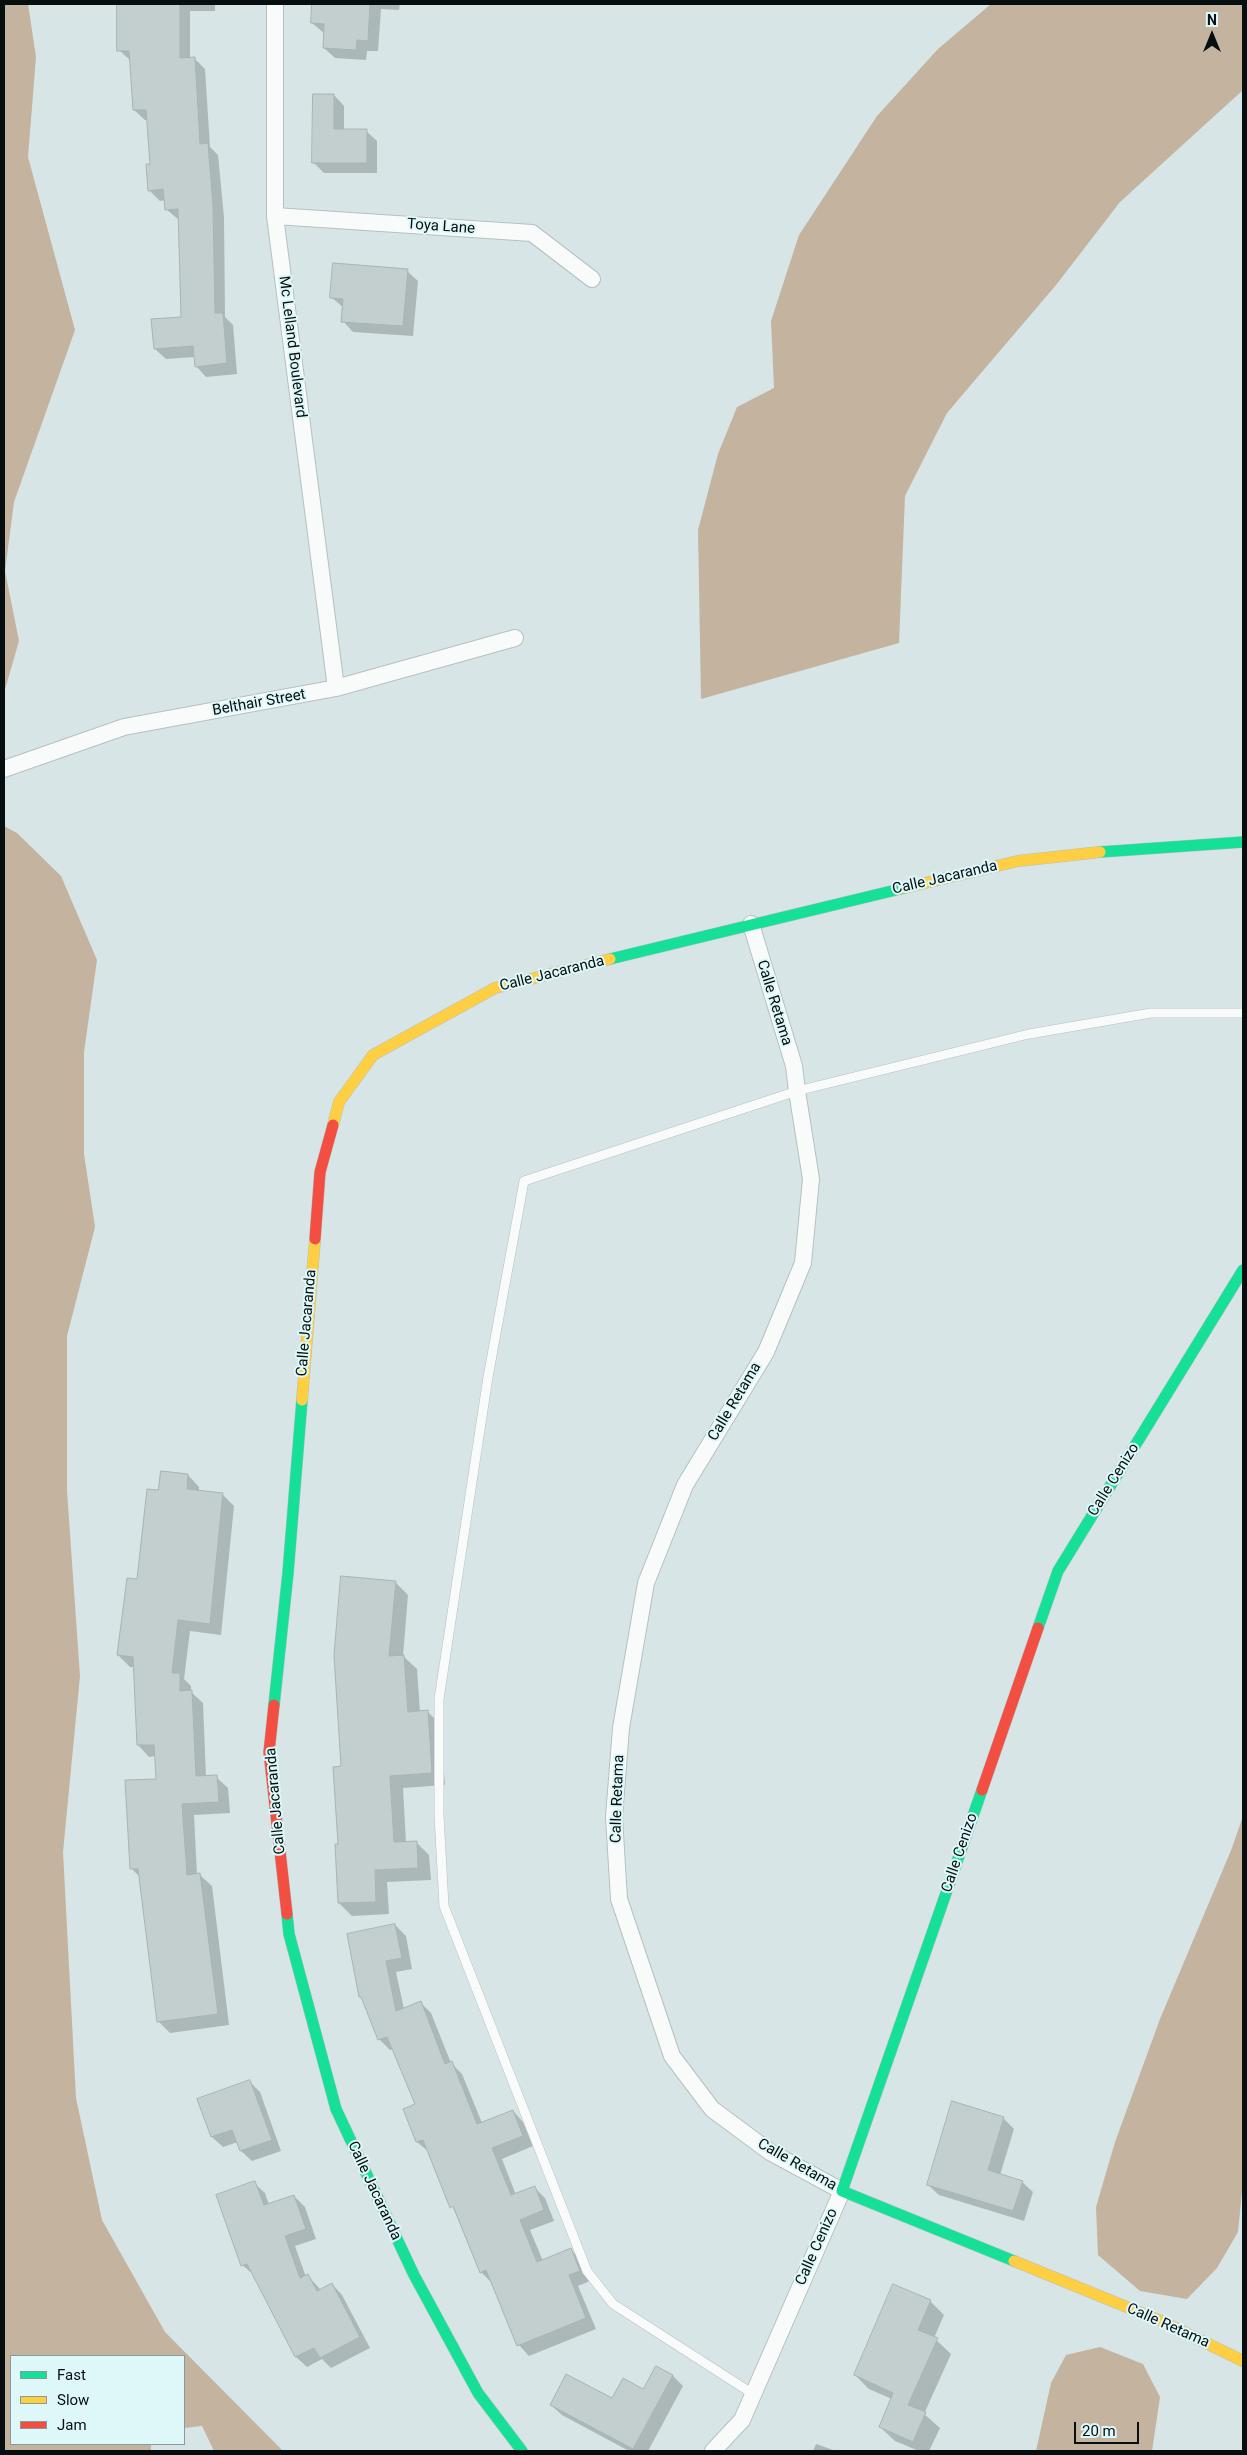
<!DOCTYPE html>
<html>
<head>
<meta charset="utf-8">
<style>
	body { margin:0 }
	#map { position:relative; width:1247px; height:2455px; overflow:hidden; background:#d7e5e7; font-family:Roboto,sans-serif }
	canvas { display:block }
	.frame { position:absolute; inset:0; border:5px solid #060e0f; pointer-events:none }
	.legend { position:absolute; left:10px; top:2355px; width:175px; height:90px; box-sizing:border-box; background:#def8fa; border:1px solid #889a9c; margin:0; padding:6px 9px; list-style:none; font-size:15px; color:#060e0f }
	.legend li { display:flex; align-items:center; gap:10px; height:25px }
	.legend b { width:25px; border:1px solid #889a9c }
	.north { position:absolute; left:1187px; top:10px; width:50px; height:50px; -webkit-text-stroke:4px #def8fa; paint-order:stroke; rotate:0deg; font-size:14px; font-weight:700; line-height:20px; text-align:center; color:#060e0f }
	.north::after { content:''; display:block; margin:auto; width:18px; height:22px; background:#060e0f; clip-path:polygon(50% 0,100% 100%,50% 72%,0 100%) }
	.scale { position:absolute; left:1074px; top:2422px; width:65px; height:22px; box-sizing:border-box; border:2px solid #060e0f; border-top:0; padding-left:6px; font-size:15px; line-height:18px; white-space:nowrap; color:#060e0f; -webkit-text-stroke:4px #def8fa; paint-order:stroke }
</style>
</head>
<body>
<div id="map">
<canvas width="1247" height="2455"></canvas>
<div class="frame"></div>
<ul class="legend">
<li><b style="height:6px;background:#16e098"></b>Fast</li>
<li><b style="height:6px;background:#ffcf43"></b>Slow</li>
<li><b style="height:6px;background:#f24e42"></b>Jam</li>
</ul>
<div class="north">N</div>
<div class="scale">20 m</div>
</div>
<script>
const g = document.querySelector('canvas').getContext('2d');
g.lineJoin = 'round';
function fillPath(path, color) {
  g.fillStyle = color;
  g.fill(path, 'evenodd');
}
function strokePath(path, color, width, dash) {
  g.strokeStyle = color;
  g.lineWidth = width;
  g.lineCap = dash ? 'butt' : 'round';
  g.setLineDash(dash || []);
  g.stroke(path);
}
function write(font, color, halo, rows, align = 'center') {
  g.font = font + ' Roboto,sans-serif';
  g.lineWidth = 4;
  g.setLineDash([]);
  g.textBaseline = 'middle';
  g.strokeStyle = halo;
  g.fillStyle = color;
  for (const [text, x, y, turn = 0] of rows) {
    g.save();
    g.translate(x, y);
    g.rotate((+turn || 0) * Math.PI / 180);
    g.textAlign = isNaN(turn) ? turn : align;
    if (halo) g.strokeText(text, 0, 0);
    g.fillText(text, 0, 0);
    g.restore();
  }
}
fillPath(new Path2D(`
	M4,4h24l8,53 -8,100 47,173 -61,172 -9,69 14,70 -15,52z
	M991,4h252v86l-123,112 -64,83 -109,128 -42,83 -6,147 -198,56 -3,-169 20,-76 19,-47 37,-19 -3,-67 28,-86 78,-119 61,-67z
	M4,826l13,7 44,43 36,84 -13,92v102l11,73 -28,109v155l13,185 -17,176 13,246 26,122 63,112 118,119h-69l-12,-25 -18,2v-72h-173v88h140v7h-147z
	M1243,1816v365l-5,51 -21,36 -30,31 -47,-8 -42,-36 -2,-48 19,-65 45,-123 72,-171z
	M1100,2347l43,17 17,33 -8,54h-116l15,-68 15,-28z`), '#c4b39e');
fillPath(new Path2D(`
	M119,4h96v7h-25v48l4,-1 11,11 5,78 8,8 6,62 1,100 8,8 4,49 -31,3 -10,-11 -1,-9 -29,2 -11,-10 27,-31 -3,-98 -13,-11v-9l-6,1 -11,-11 2,-25 -3,-45h-3l-11,-10 -3,-49 -12,-11z
	M314,4h86l-1,6 -18,-1 -3,42h-11l-1,9 -31,-2 -11,-10 1,-14 -13,-11z
	M334,95l10,11v24l22,1 11,10v32h-53l-11,-11z
	M407,271l11,10 -5,55 -60,-4 -10,-11 1,-13 -13,-11z
	M188,1475l11,12v4l23,3 12,12 -13,129 -31,-4 -6,48 7,7v6l12,11 3,74h10l12,11 2,25 -36,2 3,60h3l12,11 17,139 -59,8 -12,-12 -18,-144 -8,-8 25,-89 -1,-24 -7,1 -11,-12 -3,-78h-5l-12,-12 41,-163z
	M395,1582l13,13 -5,61 14,13 3,43 7,-1 13,13 5,61 -42,3 3,55 10,-1 13,13 2,25 -44,2 2,32 -37,2 -13,-13 3,-136z
	M395,1925l11,11 6,33 -16,3 8,37 17,-6 10,10 20,50 11,11 20,49 31,-12 10,11 10,24 -31,13 14,36 18,-8 11,11 9,23 -24,9 13,31 28,-11 10,10 9,21 -12,5 18,43 -67,27 -10,-11 -27,-62 -11,-11 -52,-120 -12,-10 -13,-32 13,-5 -24,-56 -3,1 -10,-10 -16,-40 -4,-4z
	M250,2082l10,10 21,59 -29,10 -11,-10 -3,-9 -15,5 -11,-10 -13,-37z
	M1003,2118l11,11 -14,46 22,7 11,10 -9,29 -85,-26 -11,-10z
	M254,2183l11,10 4,12 25,-9 11,11 11,32 -21,7 11,31 2,-1 13,14 11,-6 10,11 28,53 -39,20 -9,-9 -15,8 -11,-10 -42,-82 -12,-10z
	M930,2301l14,14 -10,23 17,16 -27,60 16,14 -11,23h-10l-24,-10 -15,-14 12,-28 -23,-10 -14,-14z
	M657,2367l16,9 10,10 -35,65h-19l-67,-36 -11,-10 61,-5 32,-9z
	M816,2444l20,7h-23z`), '#0003');
const building = new Path2D(`
	M117,4h63v54l15,-1 5,87 8,-1 5,62 2,108h8l4,50 -32,4 -2,-21 -39,3 -3,-30 30,-2 -3,-108 -13,1 -2,-21 -15,2 -2,-27h4l-4,-54h-13l-4,-59h-12z
	M312,4h58l-2,37 -11,-1 -1,10 -33,-2 1,-24 -13,-1z
	M313,94h21v35h33v34h-55z
	M333,263l75,6 -5,57 -62,-4 2,-23 -13,-1z
	M161,1471l27,3 -1,15 36,4 -13,131 -32,-4 -6,53h8v18l12,-1 4,86 21,-1 2,27 -37,2 5,71 13,-2 18,141 -61,8 -19,-153h-8l-5,-89 31,-1 -2,-34h-17l-4,-88 -16,-2 10,-77 10,1 10,-90 11,1z
	M341,1576l55,5 -7,75 15,-1 4,57 20,-2 4,63 -42,3 4,66 23,-1 1,27 -43,2 1,32 -38,1 -3,-59h3l-5,-77 8,-1 -7,-110z
	M395,1924l7,34 -16,3 10,50 25,-10 24,63 7,-3 25,63 36,-14 10,26 -31,12 19,47 24,-9 9,24 -24,10 17,42 34,-14 9,23 -11,4 17,43 -69,28 -31,-76 -6,3 -27,-67 -3,2 -27,-68 -7,2 -13,-33 12,-5 -28,-67 -9,3 -17,-43h-2l-12,-63z
	M250,2080l22,60 -32,11 -8,-21 -21,7 -14,-38z
	M952,2101l52,16 -16,53 35,11 -10,30 -86,-26z
	M255,2181l9,24 30,-10 12,34 -21,7 15,42 8,-4 9,17 15,-8 28,54 -40,21 -6,-10 -19,9 -48,-93 -6,2 -25,-71z
	M893,2284l38,16 -13,30 20,8 -30,67 18,7 -13,30 -34,-15 14,-34 -39,-18z
	M656,2366l17,9 -40,74 -83,-44 16,-31 46,24 11,-20 20,11z`);
fillPath(building, '#c3cecf');
strokePath(building, '#a8b3b4', 1);
const lane = new Path2D(`
	M753,2394l-140,-90 -26,-33 -143,-365 -5,-91v-116l49,-322 36,-196 273,-90 232,-57 122,-21h92`);
const street = new Path2D(`
	M275,4v212l61,472
	M275,216l257,17 60,46
	M4,769l120,-42 212,-39 179,-50
	M713,2451l29,-31 100,-229 -72,-39 -58,-43 -40,-53 -53,-157 -5,-82 7,-89 25,-145 39,-98 81,-133 37,-89 8,-84 -14,-88 -3,-25 -43,-142`);
const fast = new Path2D(`
	M1100,852l143,-10
	M610,959l294,-71
	M1038,1628l20,-57 185,-301
	M274,1705l14,-132 14,-173
	M982,1790l-140,401 172,70
	M287,1914l2,20 47,175 78,166 64,118 44,58`);
const slow = new Path2D(`
	M904,888l114,-27 82,-9
	M333,1125l6,-23 34,-47 122,-67 115,-29
	M302,1400l13,-161
	M1014,2261l147,60 82,40`);
const jam = new Path2D(`
	M315,1239l5,-67 13,-47
	M274,1705l-5,47 18,162
	M982,1790l56,-162`);
strokePath(lane, '#b5c0c1', 10);
strokePath(street, '#b5c0c1', 18);
strokePath(fast, '#b5c0c1', 12);
strokePath(slow, '#b5c0c1', 12);
strokePath(jam, '#b5c0c1', 12);
strokePath(lane, '#f9fbfb', 9);
strokePath(street, '#f9fbfb', 16);
strokePath(fast, '#16e098', 11);
strokePath(slow, '#ffcf43', 11);
strokePath(jam, '#f24e42', 11);
write('15px', '#060e0f', '#def8fa', [
	["Toya Lane",441,227,4],
	["Mc Lelland Boulevard",292,347,83],
	["Belthair Street",259,703,-10],
	["Calle Jacaranda",945,878,-13],
	["Calle Jacaranda",552,974,-14],
	["Calle Retama",774,1003,73],
	["Calle Jacaranda",307,1323,-85],
	["Calle Retama",735,1402,-59],
	["Calle Cenizo",1114,1480,-58],
	["Calle Retama",618,1799,-88],
	["Calle Jacaranda",276,1801,-95],
	["Calle Cenizo",960,1853,-71],
	["Calle Retama",797,2165,30],
	["Calle Jacaranda",374,2191,65],
	["Calle Cenizo",817,2247,-66],
	["Calle Retama",1168,2326,24]
]);
</script>
</body>
</html>
